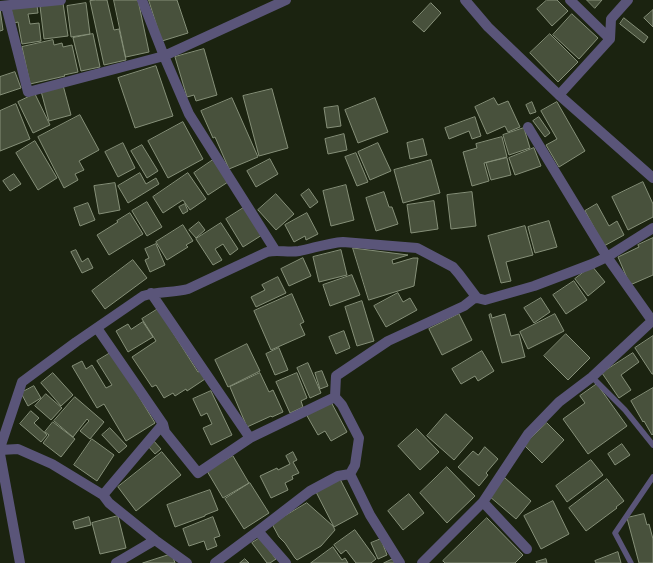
<!DOCTYPE html>
<html>
<head>
<meta charset="utf-8">
<style>
	body { margin:0 }
	canvas { display:block; background:#1b2310 }
</style>
</head>
<body>
<canvas width="653" height="563"></canvas>
<script>
const g = document.querySelector('canvas').getContext('2d');
g.lineJoin = 'round';
function fillPath(path, color) {
  g.fillStyle = color;
  g.fill(path, 'evenodd');
}
function strokePath(path, color, width, dash) {
  g.strokeStyle = color;
  g.lineWidth = width;
  g.lineCap = dash ? 'butt' : 'round';
  g.setLineDash(dash || []);
  g.stroke(path);
}
const building = new Path2D(`
	M96,0h11l7,30 5,-1 7,31 -22,5 -14,-64z
	M114,0h24l11,52 -23,5z
	M149,0h28l11,33 -26,8z
	M547,0h10l11,11 -16,15 -15,-17z
	M587,0h15l-7,8z
	M63,3l5,33 -24,3 -4,-33z
	M86,3l4,31 -19,3 -4,-31z
	M431,3l10,10 -17,19 -11,-10z
	M37,5l1,8 -10,1 2,10 9,-1 2,18 -19,3 -4,-22 -4,1 -3,-14z
	M0,9l3,21 -3,1z
	M653,10v17l-9,-9z
	M572,14l26,24 -19,21 -26,-24z
	M624,18l24,19 -4,6 -24,-19z
	M93,34l7,33 -19,4 -8,-33z
	M550,34l28,28 -20,20 -28,-29z
	M53,40l1,5 8,-2 1,4 9,-2 6,27 -14,3 1,1 -35,8 -8,-37z
	M204,49l13,46 -21,6 -2,-6 -7,2 -12,-40z
	M156,66l17,50 -38,12 -17,-50z
	M15,72l6,16 -21,7v-18z
	M63,85l8,30 -22,6 -8,-30z
	M272,89l16,59 -29,8 -16,-60z
	M35,94l15,31 -17,8 -15,-31z
	M232,98l26,59 -29,12 -14,-32 -2,1 -12,-27z
	M375,98l13,34 -30,11 -13,-33z
	M494,98l4,7 10,-4 12,26 -12,5 -3,-6 -18,8 -12,-27z
	M532,102l4,10 -6,2 -4,-9z
	M557,102l28,49 -26,16 -13,-22 11,-6 -16,-28z
	M16,104l14,35 -30,12v-40z
	M338,106l3,20 -14,2 -3,-20z
	M80,115l19,35 -20,11 5,9 -9,4 3,6 -14,8 -26,-51z
	M475,117l6,19 -9,3 -3,-8 -20,8 -4,-11z
	M539,117l11,16 -5,4 -12,-16z
	M183,122l20,37 -35,19 -20,-37z
	M524,128l6,20 -21,7 -6,-20z
	M344,134l3,16 -19,4 -3,-15z
	M502,137l5,20 -23,6 5,18 -17,5 -9,-34 14,-4 -1,-4z
	M423,139l4,16 -17,4 -3,-16z
	M35,141l22,37 -19,12 -22,-37z
	M123,143l12,25 -17,9 -13,-25z
	M378,143l13,28 -21,9 -12,-28z
	M142,145l16,26 -11,7 -16,-27z
	M534,148l7,18 -26,9 -6,-17z
	M356,153l12,29 -11,4 -12,-29z
	M507,158l4,17 -20,5 -5,-17z
	M270,159l8,15 -22,13 -9,-16z
	M213,160l15,22 -20,13 -14,-22z
	M431,160l9,33 -37,10 -9,-33z
	M140,173l6,11 10,-6 3,6 -31,19 -10,-17z
	M188,173l18,26 -16,11 -7,-10 -20,13 -10,-16z
	M14,174l7,10 -11,7 -7,-10z
	M643,182l10,22v13l-25,13 -16,-33z
	M115,183l5,27 -21,4 -5,-28z
	M346,185l8,35 -23,6 -8,-35z
	M309,189l9,13 -8,6 -9,-13z
	M384,192l5,15h3l6,17 -22,7 -10,-33z
	M472,192l4,34 -25,3 -4,-34z
	M276,194l18,20 -18,16 -18,-20z
	M434,201l4,28 -27,4 -4,-28z
	M147,202l15,25 -15,9 -15,-25z
	M88,203l7,17 -15,6 -6,-18z
	M185,204l3,7 -5,3 -4,-7z
	M597,204l12,22 8,-5 7,14 -20,11 -19,-35z
	M245,207l17,28 -19,12 -17,-28z
	M130,213l13,21 -34,21 -12,-20 21,-13 -1,-1z
	M307,213l11,21 -12,6 -1,-4 -11,6 -9,-17z
	M549,221l8,26 -22,6 -7,-26z
	M199,222l6,8 -9,8 -7,-8z
	M221,223l17,26 -8,6 -7,-11 -8,5 7,11 -9,5 -17,-26z
	M183,225l10,16 -7,4 2,2 -21,13 -11,-18z
	M525,226l8,29 -27,7 5,19 -10,2 -13,-47z
	M653,238v37l-23,10 -12,-28 21,-10 -1,-2z
	M156,244l9,21 -15,7 -5,-12 4,-2 -4,-9z
	M353,248l55,7 -16,5 1,4 20,-6h5l-4,28 -45,14z
	M76,250l6,12 6,-4 5,10 -11,5 -11,-21z
	M341,250l6,25 -28,7 -6,-25z
	M303,258l8,18 -22,10 -8,-17z
	M133,260l14,18 -42,31 -13,-18z
	M592,266l13,16 -17,14 -13,-17z
	M352,275l8,20 -30,11 -7,-21z
	M278,277l8,16 -30,14 -5,-10 14,-7 -3,-5z
	M574,281l13,19 -21,14 -13,-19z
	M398,293l5,9 7,-4 7,12 -31,17 -12,-21z
	M292,294l12,28 -4,2 5,11 -34,15 -17,-39z
	M541,298l9,14 -16,11 -10,-15z
	M362,301l12,40 -17,5 -12,-39z
	M158,309l40,63 2,-1 5,8 -18,12 -1,-2 -11,7 -2,-3 -9,5 -8,-13 -4,2 -20,-30 24,-16 -14,-22z
	M459,314l13,26 -30,15 -13,-26z
	M491,314l1,4 13,-4 6,22 8,-2 6,23 -23,6 -13,-48z
	M555,314l9,17 -36,18 -8,-17z
	M143,322l10,15 -25,15 -12,-21 12,-7 3,5z
	M344,331l6,17 -14,6 -7,-17z
	M566,334l24,24 -22,22 -24,-24z
	M653,336v38h-1l-17,-26z
	M247,344l13,27 -32,16 -13,-27z
	M279,348l9,22 -13,5 -9,-21z
	M482,351l12,20 -16,10 -3,-5 -14,8 -9,-15z
	M112,352l43,71 -29,18 -22,-37 -7,4 -25,-42 10,-5 4,8 6,-4 14,23 6,-3 -15,-24z
	M633,353l6,9 -18,13 10,15 -12,8 -17,-25z
	M308,363l13,30 -11,5 -13,-30z
	M322,371l6,15 -8,3 -5,-16z
	M53,373l20,22 -12,11 -20,-23z
	M260,373l9,19 4,-2 10,22 -11,5 -1,-1 -24,11 -17,-40z
	M297,373l10,25 -6,3 2,6 -13,6 -14,-31z
	M597,384l30,42 -39,28 -25,-35 22,-16 -5,-7z
	M34,386l7,12 -13,8 -7,-13z
	M653,388v46l-1,1 -8,-14 -1,1 -12,-21z
	M211,391l21,44 -21,10 -8,-17 9,-4 -5,-11 -6,3 -8,-17z
	M46,394l16,14 -11,12 -16,-14z
	M75,397l29,25 -14,17 -10,-8 9,-10 -2,-2 -14,18 -19,-16z
	M330,400l17,32 -16,9 -6,-10 -7,4 -12,-21z
	M31,411l8,7 -5,5 13,12 -6,7 -21,-18z
	M446,414l27,24 -19,22 -27,-24z
	M53,422l22,17 -14,18 -18,-14 6,-8 -4,-3z
	M547,423l17,17 -22,23 -18,-18z
	M110,428l17,18 -8,7 -17,-18z
	M417,429l22,23 -19,18 -22,-24z
	M92,439l22,16 -17,26 -23,-16z
	M153,440l8,9 -6,5 -8,-9z
	M622,444l8,11 -15,10 -7,-11z
	M485,447l13,12 -12,14 2,2 -9,11 -21,-19 15,-16 5,4z
	M162,452l19,23 -45,36 -18,-24z
	M293,452l4,8 -4,2 6,11 -7,3 1,3 -8,4 3,7 -17,8 -11,-22 17,-8 1,2 12,-6 -4,-8z
	M233,456l16,27 -26,15 -16,-27z
	M591,460l12,15 -36,27 -11,-16z
	M447,467l28,29 -28,27 -27,-30z
	M339,477l19,37 -24,13 -19,-37z
	M505,478l26,23 -15,18 -27,-23z
	M607,479l17,22 -8,6 1,1 -31,23 -17,-23z
	M250,483l19,30 -25,16 -19,-30z
	M210,490l8,20 -13,5v1l-30,11 -8,-22z
	M409,494l15,19 -21,17 -15,-19z
	M553,501l16,33 -28,15 -17,-33z
	M307,503l26,23 2,4 -14,16 -24,14 -2,-2 -10,-15 -6,-6 -7,-13z
	M644,514l3,11 2,-1 4,15v24h-14l-12,-45z
	M118,516l8,32 -26,6 -8,-31z
	M89,517l2,8 -16,4 -2,-7z
	M213,517l7,19 -6,2 3,8 -10,4 -3,-9 -15,5 -6,-17z
	M487,518l36,37 -8,8h-70l-2,-2z
	M355,530l21,29 -5,4h-15l-10,-13 -5,4 -7,-9z
	M260,538l16,21 -6,4h-3l-15,-20z
	M381,539l6,16 -9,4 -7,-16z
	M333,547l9,13 3,-2 3,5h-37z
	M618,552l3,11h-25l-1,-2z
	M172,554l3,9h-32z
	M245,559l4,4h-9z
	M393,559l2,4h-11z
	M546,559l1,4h-10l-1,-1z`);
fillPath(building, '#48513c');
strokePath(building, '#858f78', 1);
strokePath(new Path2D(`
	M592,377l33,33 28,35
	M631,563l-16,-30 38,-56`), '#5a5579', 5.5);
strokePath(new Path2D(`
	M142,0l22,56 25,58 86,136
	M465,0l23,27 71,68 94,83
	M570,0l40,39
	M0,6l61,-6
	M6,6l22,86 136,-36 122,-56
	M559,95l51,-56 1,-20 17,-19
	M528,127l79,130 46,65
	M151,293l99,145
	M97,328l66,96 2,8 33,41 52,-35 85,-41
	M0,448l22,-66 54,-40 67,-46c15,-5 30,-3 45,-7l79,-37c11,-3 20,1 32,-1 15,-3 29,-8 44,-9l74,6 36,19 6,7 18,24 8,2 49,-14 58,-22 15,-7 46,-29
	M0,450l18,-1 34,15 51,31 6,8 46,37 32,23
	M0,454l20,109
	M350,474l20,41 30,48
	M103,495l60,-71
	M483,502l44,47
	M258,531l28,32
	M116,563l39,-23
	M215,563l43,-32 52,-40 28,-15 12,-2 5,-9 4,-27 -17,-33 -7,-8 1,-21 52,-35 76,-35 9,-7 4,-1
	M422,563l61,-61 45,-68 31,-32 33,-25 60,-56`), '#5a5579', 10);
</script>
</body>
</html>
